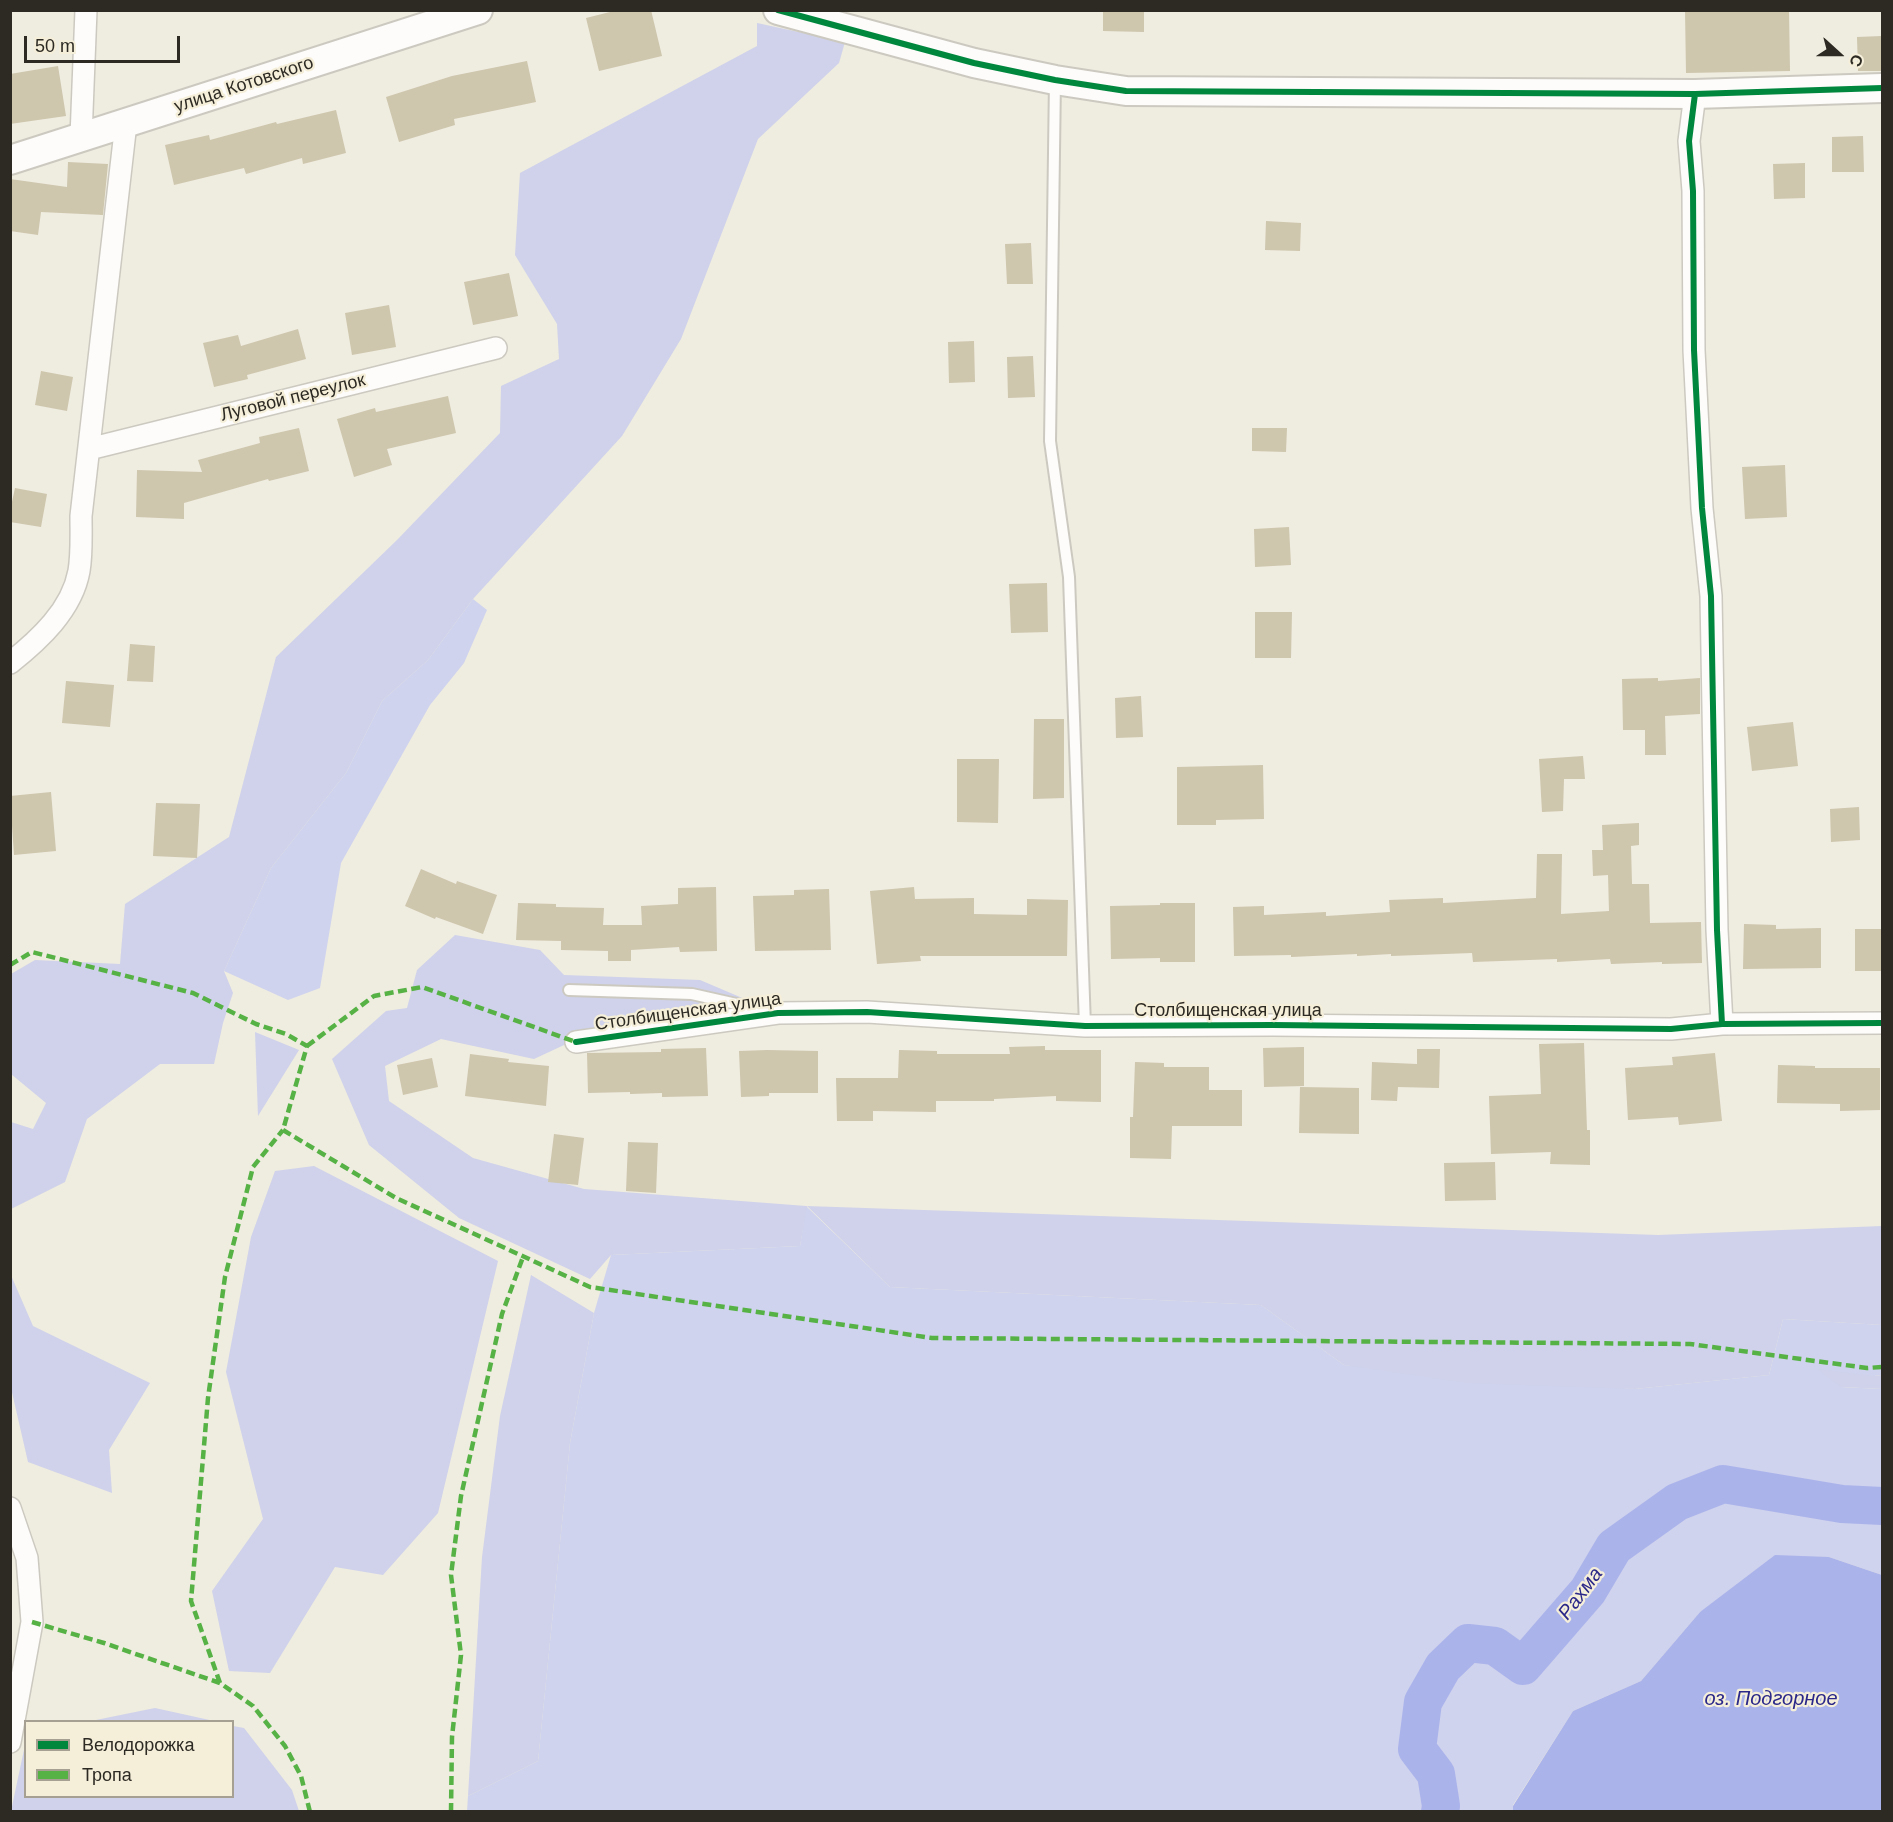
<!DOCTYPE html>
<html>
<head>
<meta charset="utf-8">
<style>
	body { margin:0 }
	#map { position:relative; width:1893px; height:1822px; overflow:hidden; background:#efece0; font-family:Arial,sans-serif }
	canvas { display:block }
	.frame { position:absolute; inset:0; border:12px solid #2d2a23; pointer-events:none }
	.legend { position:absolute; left:24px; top:1720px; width:210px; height:78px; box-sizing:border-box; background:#f5efda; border:2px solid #a5a091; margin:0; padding:8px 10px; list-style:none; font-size:18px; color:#2d2a23 }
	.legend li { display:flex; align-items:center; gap:12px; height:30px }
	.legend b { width:30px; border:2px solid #a5a091 }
	.north { position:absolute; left:1809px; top:24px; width:60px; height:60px; -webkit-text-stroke:4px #f5efda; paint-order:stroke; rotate:111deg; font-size:16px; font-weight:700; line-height:24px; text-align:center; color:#2d2a23 }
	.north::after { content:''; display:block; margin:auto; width:21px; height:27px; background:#2d2a23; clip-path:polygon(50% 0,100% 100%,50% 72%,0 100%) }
	.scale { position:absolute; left:24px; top:36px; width:156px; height:27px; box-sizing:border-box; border:3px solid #2d2a23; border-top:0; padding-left:8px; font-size:18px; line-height:21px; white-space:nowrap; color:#2d2a23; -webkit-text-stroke:4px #f5efda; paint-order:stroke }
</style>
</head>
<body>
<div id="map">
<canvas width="1893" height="1822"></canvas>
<div class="frame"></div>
<ul class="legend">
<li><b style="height:8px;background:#00873e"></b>Велодорожка</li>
<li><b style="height:8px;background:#56b245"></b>Тропа</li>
</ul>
<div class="north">С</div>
<div class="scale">50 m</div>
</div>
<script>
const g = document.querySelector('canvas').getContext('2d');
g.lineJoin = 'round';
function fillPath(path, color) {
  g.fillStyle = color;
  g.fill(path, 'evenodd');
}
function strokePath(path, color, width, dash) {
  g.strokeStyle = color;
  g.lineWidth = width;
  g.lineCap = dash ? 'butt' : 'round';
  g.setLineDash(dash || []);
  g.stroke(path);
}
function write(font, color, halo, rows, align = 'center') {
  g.font = font + ' Arial,sans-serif';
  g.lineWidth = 4.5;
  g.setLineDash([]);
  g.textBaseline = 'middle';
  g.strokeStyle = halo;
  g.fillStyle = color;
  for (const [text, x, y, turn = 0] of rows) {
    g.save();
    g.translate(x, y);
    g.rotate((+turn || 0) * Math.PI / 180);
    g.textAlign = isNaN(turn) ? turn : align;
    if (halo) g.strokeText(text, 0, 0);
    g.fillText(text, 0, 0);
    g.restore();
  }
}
fillPath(new Path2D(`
	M473,599l14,11 -23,53 -34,42 -89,158 -21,125 -32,12 -64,-29 47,-103 75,-95 36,-72 46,-41z
	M806,1206l84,81 371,18 83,60 291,24 134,-14 14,-56 99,6v50l-8,1 -33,11 41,2v186l-53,-18 -129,55 -59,69 -68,30 -60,94v6l-1046,1 1,-16 70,-35 32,-318 24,-130 17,-58 189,-9z`), '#cfd3ed');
fillPath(new Path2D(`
	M757,23l88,19 -6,21 -81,76 -77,200 -59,97 -149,163 -45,61 -46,41 -36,72 -75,95 -47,103 9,22 -10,30 -9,41h-54l-73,55 -22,63 -54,27v-87l22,7 13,-26 -35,-29v-100l24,-14 85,4 5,-60 104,-67 47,-180 121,-117 103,-107 1,-47 58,-27 -2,-35 -42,-69 5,-82 237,-127z
	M455,935l85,15 24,25 136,5 47,20 -140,25 -73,34 -93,-20 -56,27 4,35 84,57 111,31 222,17 852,29 224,-9v99l-99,-6 -14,56 -134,14 -168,-6 -123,-18 -83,-60 -371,-18 -83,-81 -7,40 -189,9 -21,24 -131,-61 -90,-73 -37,-86 54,-48 21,-3 10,-38z
	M255,1032l44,18 -41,66z
	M314,1166l184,95 -60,252 -55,62 -48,-8 -65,106 -41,-2 -17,-80 51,-72 -37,-147 25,-135 24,-66z
	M10,1273l23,53 117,57 -41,67 3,43 -84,-31 -17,-74z
	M531,1275l63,38 -24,130 -32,318 -70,35 14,-239 18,-141z
	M1817,1369l57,7 8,-1v14l-41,-2z
	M155,1708l59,13h-119l1,-1z
	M233,1726l11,2 48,62 7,21h-288l14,-66 1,51h206z`), '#cfd2ea');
fillPath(new Path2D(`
	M1775,1555l54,2 53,18v236h-369v-5l60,-95 68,-30 59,-69z`), '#abb3eb');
strokePath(new Path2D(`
	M1440,1812l1,-6 -5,-32 -19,-25 6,-47 20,-35 25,-24 27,3 28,20 65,-75 26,-44 63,-45 46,-18 119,20 40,2`), '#abb3eb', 38);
fillPath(new Path2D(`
	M618,10h33l11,46 -63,15 -13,-53z
	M1103,10h41v22l-41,-1z
	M1685,10h104l1,61 -104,2z
	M1882,36v35h-24l-1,-34z
	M527,61l9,41 -82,17 1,6 -56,17 -13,-45 66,-21z
	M58,66l8,50 -56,8v-50z
	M336,110l10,43 -43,11 -1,-6 -56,16 -2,-6 -70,17 -9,-40 44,-10 1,5 66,-18 1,2z
	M1863,136l1,36h-32v-35z
	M68,162l40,2 -5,51 -62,-3 -3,23 -28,-4v-52l57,8z
	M1805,163v35l-31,1 -1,-35z
	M1266,221l35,2 -1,28 -35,-1z
	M1031,243l2,41h-26l-2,-40z
	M509,273l9,43 -45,9 -9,-43z
	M389,305l7,42 -44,8 -7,-42z
	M298,329l8,30 -59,16 1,4 -34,8 -11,-44 35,-8 3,11z
	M974,341l1,41 -26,1 -1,-41z
	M1033,356l2,41 -27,1 -1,-41z
	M41,371l32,6 -6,34 -32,-6z
	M448,396l8,37 -69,16 5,16 -38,12 -17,-58 38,-11 1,4z
	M299,428l10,43 -40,10 -1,-2 -84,24v16l-48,-2 1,-47 65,2 -4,-12 62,-17 -1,-6z
	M1252,428h35l-1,24 -34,-1z
	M1785,465l2,52 -42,2 -3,-52z
	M15,488l32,6 -6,33 -31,-5v-11z
	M1289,527l2,38 -36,2 -1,-38z
	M1047,583l1,49 -37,1 -2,-49z
	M1255,612h37l-1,46h-36z
	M130,644l25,2 -2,36 -26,-1z
	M1658,678v3l42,-3v36l-35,2 1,39h-21v-25h-22l-1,-51z
	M66,681l48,4 -4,42 -48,-4z
	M1141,696l2,41 -27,1 -1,-40z
	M1034,719h30v79l-31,1z
	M1793,722l5,44 -46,5 -5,-44z
	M1583,756l2,23h-21l-1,32 -21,1 -3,-53z
	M957,759h42l-1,64 -41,-1z
	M1263,765l1,54 -48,1v5h-39v-58z
	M51,792l5,59 -42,4 -4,-59z
	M156,803l44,1 -3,54 -44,-2z
	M1859,807l1,33 -29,2 -1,-33z
	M1639,823v22l-8,1 1,38h17l1,39 51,-1 1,41 -40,1v-2l-51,2 -1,-5 -53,3v-3l-84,3 -1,-9 -81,3v-2l-34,2v-2l-66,3v-2l-57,1 -1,-49 31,-1v9l62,-3v4l64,-4 -1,-12 54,-2v5l93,-5 1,-44h25l-1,60 48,-3 -1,-36 -15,1 -1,-26h11l-1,-25z
	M421,869l35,15 1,-3 40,14 -14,39 -47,-17 -1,2 -30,-13z
	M716,887l1,64 -37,1 -1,-5 -48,3v11h-23v-10l-47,-1v-9l-45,-1 2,-37 38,1v3l48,1 -1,17h39l-1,-19 37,-2v-16z
	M914,887l1,12 59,-1v16l53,1v-16l41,1 -1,56h-147l1,5 -44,3 -7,-73z
	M829,889l2,61 -76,1 -2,-55 41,-1v-5z
	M1160,903h35v59h-35v-4l-49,1 -1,-53 50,-1z
	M1744,924l32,1v4l45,-1v40l-78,1z
	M1855,929h27v42h-27z
	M1584,1043l3,87h3v35l-40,-1 1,-12 -60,2 -2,-58 52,-2 -2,-50z
	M1045,1046v4h56v52l-45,-1v-5l-62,3v2h-58v11l-63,-1v10h-36l-1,-43h62l1,-28 38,1v3h73l-1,-7z
	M1304,1047v39l-40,1 -1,-39z
	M706,1048l2,48 -46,1v-4l-32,1v-2l-42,1 -1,-40 74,-1v-3z
	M1417,1049h23l-1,39 -41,-1 -1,14 -26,-1 1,-38 45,2z
	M767,1050l51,1v42h-49v3l-28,1 -2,-46z
	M1715,1053l7,68 -43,4 -1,-8 -50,3 -3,-52 48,-3 -1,-8z
	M470,1054l39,5 -1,3 41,4 -3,40 -81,-10z
	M432,1058l6,29 -35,8 -6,-30z
	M1135,1062l29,1v4h45v23h33v36h-70l-1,33 -41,-1v-41h3z
	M1778,1065l37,1v2h65v42l-40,1v-7l-63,-1z
	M1300,1087l59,1v46l-60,-1z
	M554,1134l30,4 -6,47 -30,-3z
	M628,1142l30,1 -2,50 -30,-2z
	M1495,1162l1,38 -51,1 -1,-38z`), '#cec6ad');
const lane = new Path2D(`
	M1055,80l-5,361 19,136 16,449
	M569,990l123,4 71,16`);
const street = new Path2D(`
	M1695,94l-6,47 4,50 1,159 8,158 9,88 6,334 5,94
	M81,137l5,-127
	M89,449l407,-101
	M10,663c29,-23 62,-53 69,-92 3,-17 2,-38 2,-55l45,-393
	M576,1042l202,-29 89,-1 218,14 187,-1 399,4 51,-5 160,-1
	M10,1508l17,50 5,64 -22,120`);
const secondary = new Path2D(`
	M778,10l196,53 81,17 71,11 569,3 187,-6
	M10,160l468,-150`);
strokePath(lane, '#ccc9c0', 14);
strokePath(street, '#ccc9c0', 24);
strokePath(secondary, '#ccc9c0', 32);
strokePath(lane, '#fdfcfa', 10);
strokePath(street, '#fdfcfa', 21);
strokePath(secondary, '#fdfcfa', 28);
strokePath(new Path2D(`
	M10,965l22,-13 161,41 63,31 30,10 21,12 -24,84 113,68 194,89 342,51 758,6 177,24 15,-1
	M307,1046l67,-50 48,-9 154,55
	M32,1622l72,21 116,40 33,23 32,40 16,30 9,36
	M220,1683l-29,-82 17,-203 17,-121 28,-110 30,-37
	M451,1812l1,-75 9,-82 -10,-80 10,-79 41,-182 21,-57`), '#56b245', 4.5, [9, 4.5]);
strokePath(new Path2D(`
	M778,10l196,53 81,17 71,11 569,3 187,-6
	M1695,94l-6,47 4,50 1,159 8,158 9,88 6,334 5,94
	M576,1042l202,-29 89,-1 218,14 187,-1 399,4 51,-5 160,-1`), '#00873e', 6);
write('18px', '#2d2a23', '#f5efda', [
	["улица Котовского",244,85,-18],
	["Луговой переулок",293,398,-14],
	["Столбищенская улица",1228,1011],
	["Столбищенская улица",688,1012,-8]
]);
write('italic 20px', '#2b2889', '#f5efda', [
	["Рахма",1581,1594,-53],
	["оз. Подгорное",1771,1699]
]);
</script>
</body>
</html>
